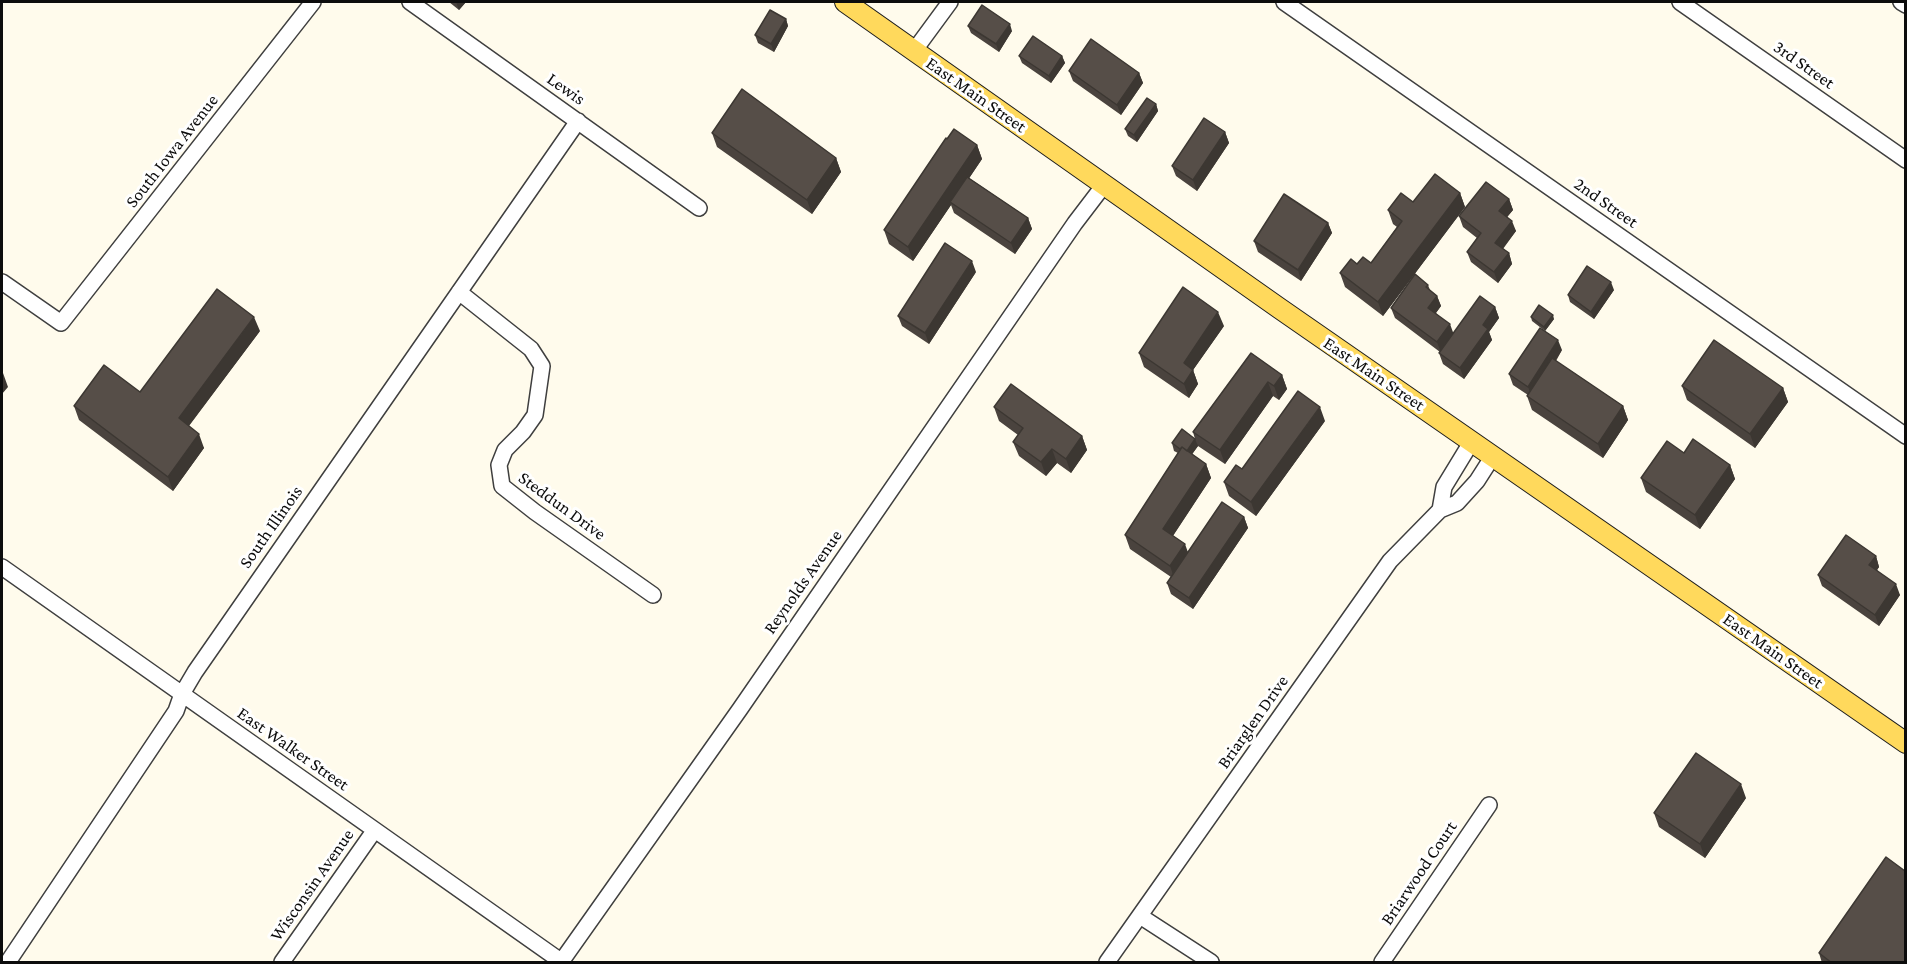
<!DOCTYPE html>
<html>
<head>
<meta charset="utf-8">
<style>
	body { margin:0 }
	#map { position:relative; width:1907px; height:964px; overflow:hidden; background:#fffbec; font-family:"Crimson Pro",serif }
	canvas { display:block }
	.frame { position:absolute; inset:0; border:3px solid #0c0c0c; pointer-events:none }
</style>
</head>
<body>
<div id="map">
<canvas width="1907" height="964"></canvas>
<div class="frame"></div>
</div>
<script>
const g = document.querySelector('canvas').getContext('2d');
g.lineJoin = 'round';
function strokePath(path, color, width, dash) {
  g.strokeStyle = color;
  g.lineWidth = width;
  g.lineCap = dash ? 'butt' : 'round';
  g.setLineDash(dash || []);
  g.stroke(path);
}
function fillPath(path, color) {
  g.fillStyle = color;
  g.fill(path, 'evenodd');
}
function write(font, color, halo, rows, align = 'center') {
  g.font = font + ' "Crimson Pro",serif';
  g.lineWidth = 6;
  g.setLineDash([]);
  g.textBaseline = 'middle';
  g.strokeStyle = halo;
  g.fillStyle = color;
  for (const [text, x, y, turn = 0] of rows) {
    g.save();
    g.translate(x, y);
    g.rotate((+turn || 0) * Math.PI / 180);
    g.textAlign = isNaN(turn) ? turn : align;
    if (halo) g.strokeText(text, 0, 0);
    g.fillText(text, 0, 0);
    g.restore();
  }
}
const minor = new Path2D(`
	M410,2l289,206
	M1284,2l622,434
	M1680,2l226,158
	M1901,2l5,3
	M914,51l36,-49
	M2,282l59,41 252,-321
	M459,292l72,57 11,17 -7,49 -12,17 -18,18 -6,15 3,21 33,26 118,83
	M1440,510l4,-23 28,-46
	M2,567l560,395
	M1140,916l71,46
	M8,962l168,-251 6,-17 13,-22 383,-551
	M282,962l92,-131
	M561,962l179,-253 335,-486 29,-38
	M1107,962l283,-401 50,-51 17,-7 20,-22 16,-25
	M1382,962l107,-157`);
const major = new Path2D(`
	M845,2l434,306 627,435`);
strokePath(minor, '#3f3f3f', 18);
strokePath(major, '#1d1d1d', 22);
strokePath(minor, '#fff', 15);
strokePath(major, '#ffd95c', 20);
fillPath(new Path2D(`
	M449,2h17l-7,8z
	M786,19l2,7 -14,26 -16,-9 -3,-8z
	M968,26l44,5 -13,21 -28,-19z
	M1019,56h43l3,7 -14,20 -29,-20z
	M1069,71l70,2 4,10 -22,32 -48,-34z
	M1156,104l2,7 -21,31 -9,-6 -3,-7z
	M1225,132l4,11 -32,48 -21,-15 -4,-10z
	M712,133l124,25 5,14 -29,42 -95,-67z
	M947,139l30,6 5,14 -13,19 59,40 4,11 -17,25 -61,-41 -3,-8 -38,56 -24,-17 -5,-14z
	M1460,193l5,14 -82,109 -38,-29 -5,-14 17,-9 14,-1 26,-36 -4,-3 -5,-14 25,-8z
	M1509,199l4,11 -6,7 9,14 -13,18 6,4 3,11 -14,19 -27,-21 -4,-10 10,-14 -14,-11 -4,-11z
	M1328,223l4,10 -31,48 -43,-29 -4,-11z
	M976,272l-47,72 -27,-18 -4,-10z
	M1428,285l2,5 7,6 4,10 -5,7 17,20 42,-26 4,11 -10,14 3,8 -28,39 -21,-15 -4,-11 1,-1 -45,-34 -4,-10z
	M1614,290l-20,29 -24,-17 -2,-7z
	M1531,317l23,2 -9,12 -13,-10z
	M1224,326l-31,44 5,14 -9,14 -45,-31 -5,-14z
	M260,331l-71,95 15,22 -31,43 -94,-71 -5,-14 66,-14z
	M1562,350l-6,11 67,45 5,14 -25,38 -71,-48 -5,-14 1,-1 -15,-10 -4,-11z
	M1251,353l31,22 5,14 -8,11 -6,-4 -48,68 -27,-18 -6,8 14,10 5,14 -38,58 15,16 56,-35 4,11 -55,81 -22,-15 -4,-11 4,-6 -41,-28 -5,-14 53,-82 -4,-2 -2,-8 23,-4 -2,-7z
	M1682,386l101,2 5,14 -33,46 -68,-48z
	M994,407l88,29 5,14 -16,23 -14,-10 -11,13 -27,-20 -6,-14 5,-7 -19,-14z
	M1325,421l-69,95 -27,-20 -5,-14 18,-13z
	M1684,453l46,12 5,14 -35,50 -54,-37 -5,-14z
	M1876,556l3,11 -2,3 23,25 -21,31 -57,-40 -4,-11z
	M1746,798l-41,60 -46,-31 -5,-14z
	M1819,953l86,10h-83z`), '#4a433e');
fillPath(new Path2D(`
	M456,2h10l-7,8z
	M786,19l2,7 -14,26 -3,-8z
	M1010,24l2,7 -13,21 -3,-8z
	M1062,56l3,7 -14,20 -2,-7z
	M1139,73l4,10 -22,32 -4,-10z
	M1156,104l2,7 -21,31 -3,-7z
	M1225,132l4,11 -32,48 -4,-11z
	M977,145l5,14 -30,45 -2,-2 1,3 -38,56 -5,-14z
	M836,158l5,14 -29,42 -5,-14z
	M1460,193l5,14 -82,109 -5,-14z
	M1509,199l4,11 -10,12 -4,-11z
	M1028,218l4,11 -17,25 -4,-11z
	M1512,221l4,10 -17,22 -4,-10z
	M1328,223l4,10 -31,48 -3,-11z
	M1509,253l3,11 -14,19 -4,-11z
	M972,261l4,11 -47,72 -4,-11z
	M1611,282l3,8 -20,29 -3,-7z
	M1437,296l4,10 -9,12 -4,-10z
	M1495,307l4,11 -10,14 3,8 -28,39 -4,-11 23,-43z
	M1218,312l6,14 -31,44 5,14 -9,14 -5,-14v-21z
	M1553,315l1,4 -9,12 -1,-4z
	M254,317l6,14 -76,101 -5,-14z
	M1450,324l4,11 -13,18 -4,-11z
	M1558,340l4,10 -30,47 -4,-10z
	M3,373l5,14 -6,7v-19z
	M1282,375l5,14 -8,11 -5,-14z
	M1268,382l5,14 -48,68 -5,-14z
	M1783,388l5,14 -33,46 -5,-14z
	M1623,406l5,14 -25,38 -5,-14z
	M1320,407l5,14 -69,95 -5,-14z
	M199,434l5,14 -31,43 -5,-14z
	M1082,436l5,14 -16,23 -5,-14z
	M1195,439l3,7 -10,14 -3,-7z
	M1052,449l5,14 -11,13 -5,-14z
	M1206,464l5,14 -43,65 -5,-14z
	M1730,465l5,14 -35,50 -5,-14z
	M1244,517l4,11 -55,81 -4,-11z
	M1185,544l5,14 -15,22 -5,-14z
	M1876,556l3,11 -6,9 -4,-11z
	M1896,584l4,11 -21,31 -4,-11z
	M1741,784l5,14 -41,60 -5,-14z`), '#3c3732');
const building = new Path2D(`
	M982,5l28,19 -14,20 -28,-18z
	M770,10l16,9 -15,25 -16,-9z
	M1033,36l29,20 -13,20 -30,-20z
	M1091,39l48,34 -22,32 -48,-34z
	M742,89l94,69 -29,42 -95,-67z
	M1147,98l9,6 -22,31 -9,-6z
	M1204,118l21,14 -32,48 -21,-14z
	M954,129l23,16 -69,102 -24,-17 62,-92 1,1z
	M1435,174l25,19 -82,109 -38,-29 11,-14 6,5 6,-7 8,6 31,-42 -14,-11 13,-17 12,9z
	M967,177l61,41 -17,25 -61,-41z
	M1486,182l23,17 -10,12 13,10 -17,22 14,10 -15,19 -27,-20 14,-19 -22,-17z
	M1284,194l44,29 -30,47 -44,-29z
	M945,243l27,18 -47,72 -27,-17z
	M1587,266l24,16 -20,30 -23,-17z
	M1415,274l13,11 -2,2 11,9 -9,12 22,16 -13,18 -46,-34z
	M1183,287l35,25 -34,51 9,7 -9,14 -45,-31z
	M217,289l37,28 -75,101 20,16 -31,43 -94,-71 30,-41 36,27z
	M1480,296l15,11 -12,18 5,4 -28,39 -21,-15z
	M1539,305l14,10 -9,12 -13,-10z
	M1540,328l18,12 -30,47 -19,-13z
	M1714,340l69,48 -33,46 -68,-48z
	M1251,353l31,22 -8,11 -6,-4 -48,68 -27,-18z
	M1552,358l71,48 -25,38 -71,-48z
	M1011,384l71,52 -16,23 -14,-10 -11,13 -28,-20 10,-14 -29,-21z
	M1298,391l22,16 -69,95 -27,-20 12,-17 6,4z
	M1182,429l13,10 -8,12 -5,-4 -2,2 -8,-6z
	M1693,439l37,26 -35,50 -54,-37 26,-37 17,12z
	M1182,447l24,17 -43,65 22,15 -15,22 -45,-31z
	M1222,502l22,15 -55,81 -22,-15z
	M1846,535l30,21 -7,9 27,19 -21,31 -57,-40z
	M1696,753l45,31 -41,60 -46,-31z
	M1886,857l19,14v92h-73l-13,-10z`);
fillPath(building, '#564e48');
strokePath(building, '#3c3732', 1.5);
write('18px', '#0c0c0c', '#fff', [
	["3rd Street",1804,65,35],
	["Lewis",566,89,35],
	["East Main Street",976,95,35],
	["South Iowa Avenue",172,151,-52],
	["2nd Street",1606,203,35],
	["East Main Street",1374,374,34],
	["Steddun Drive",562,506,36],
	["South Illinois",271,527,-55],
	["Reynolds Avenue",803,582,-55],
	["East Main Street",1773,651,35],
	["Briarglen Drive",1253,722,-55],
	["East Walker Street",293,749,35],
	["Briarwood Court",1419,873,-56],
	["Wisconsin Avenue",312,885,-55]
]);
</script>
</body>
</html>
